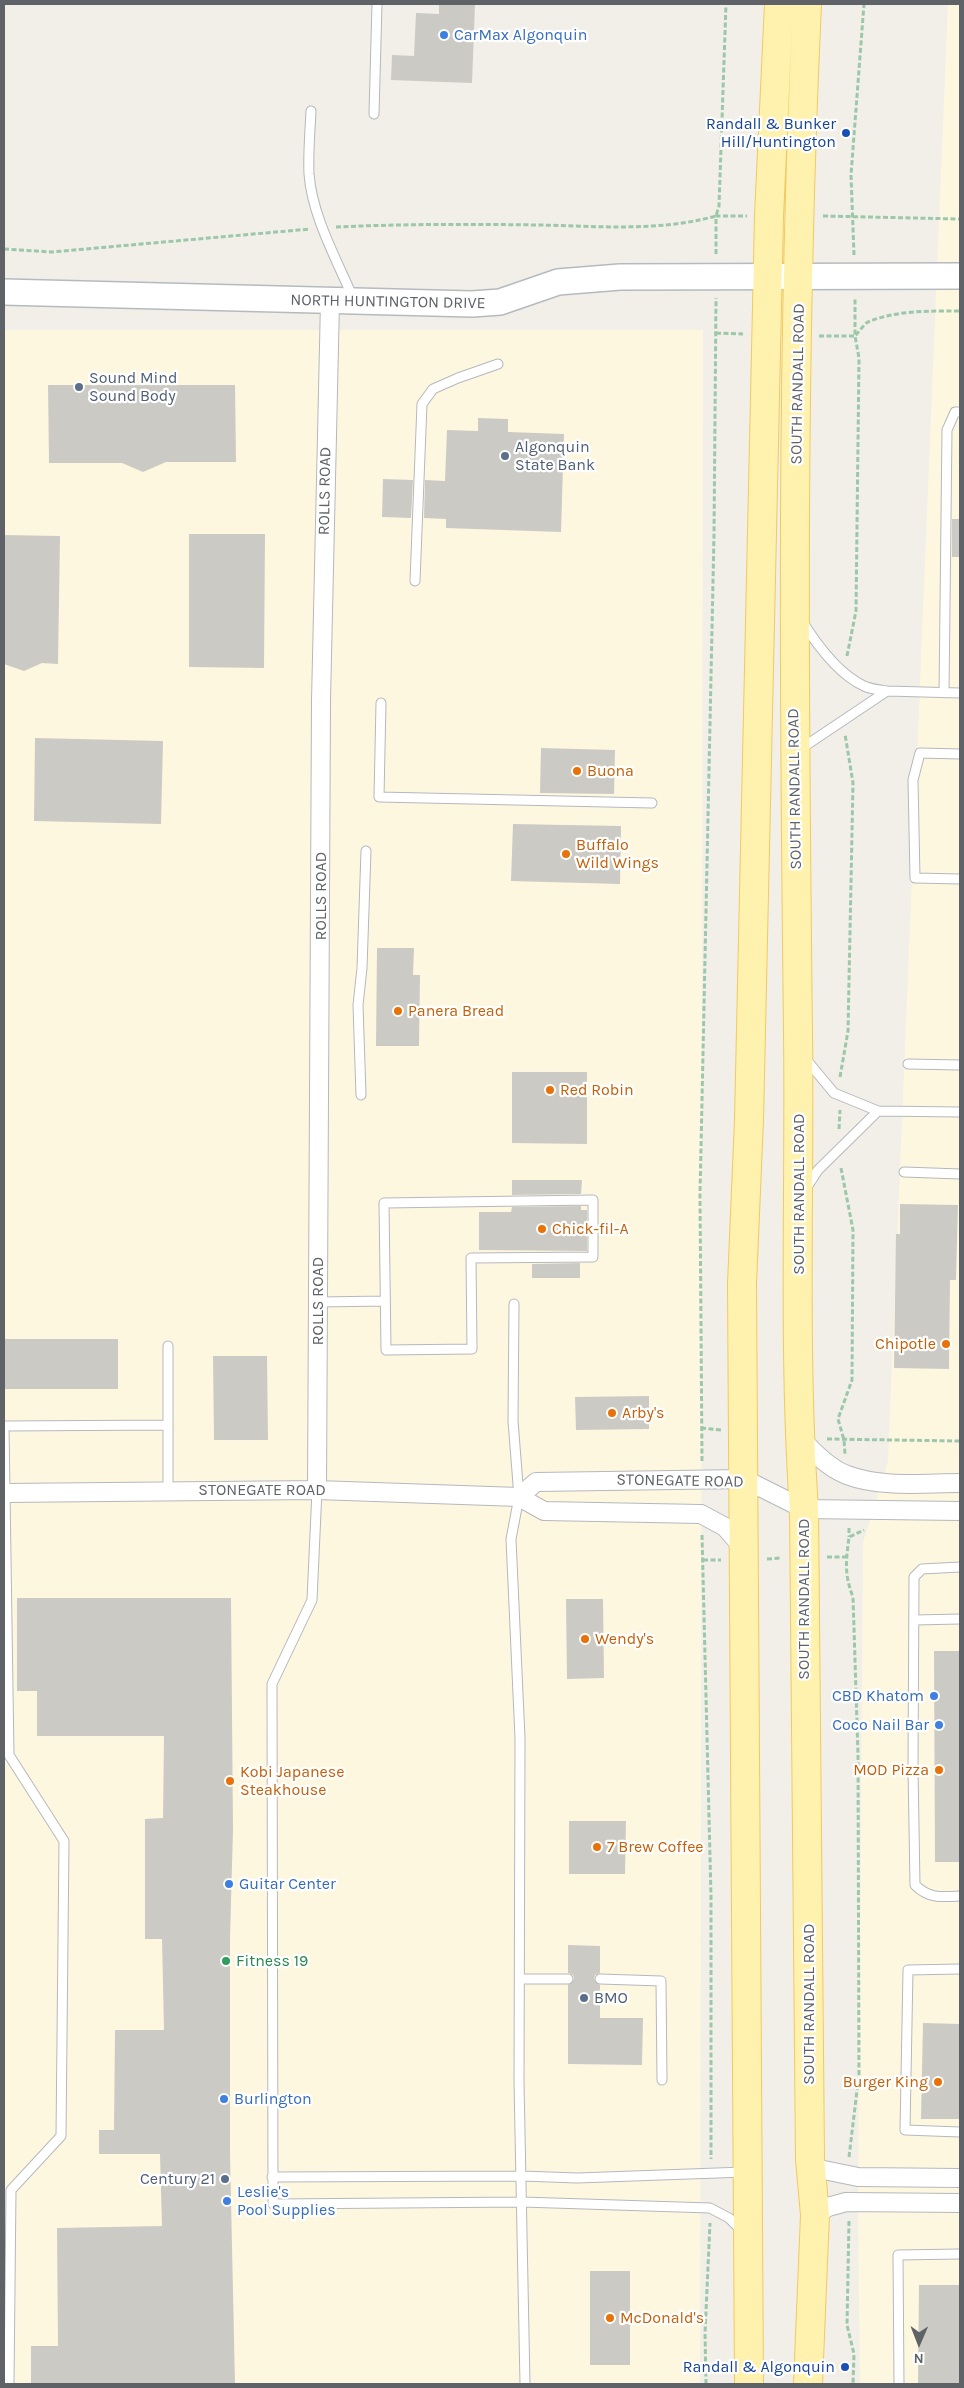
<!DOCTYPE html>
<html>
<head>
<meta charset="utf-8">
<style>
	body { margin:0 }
	#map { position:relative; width:964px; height:2388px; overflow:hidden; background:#f1efe8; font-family:Karla,sans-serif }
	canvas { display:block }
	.frame { position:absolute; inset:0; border:5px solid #5f6368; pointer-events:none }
	.north { position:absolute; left:894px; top:2318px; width:50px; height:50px; -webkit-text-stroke:4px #fff; paint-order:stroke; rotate:181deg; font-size:14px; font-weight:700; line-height:20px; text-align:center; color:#5f6368 }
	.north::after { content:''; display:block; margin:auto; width:18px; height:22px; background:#5f6368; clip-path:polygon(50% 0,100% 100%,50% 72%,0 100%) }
</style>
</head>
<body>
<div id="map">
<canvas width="964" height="2388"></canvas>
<div class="frame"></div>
<div class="north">N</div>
</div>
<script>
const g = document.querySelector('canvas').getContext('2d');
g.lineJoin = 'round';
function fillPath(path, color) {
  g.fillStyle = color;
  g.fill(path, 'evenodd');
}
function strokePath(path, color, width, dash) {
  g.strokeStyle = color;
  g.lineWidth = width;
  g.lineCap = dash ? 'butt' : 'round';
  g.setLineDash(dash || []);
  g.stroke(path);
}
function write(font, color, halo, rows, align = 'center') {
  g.font = font + ' Karla,sans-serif';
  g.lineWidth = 4.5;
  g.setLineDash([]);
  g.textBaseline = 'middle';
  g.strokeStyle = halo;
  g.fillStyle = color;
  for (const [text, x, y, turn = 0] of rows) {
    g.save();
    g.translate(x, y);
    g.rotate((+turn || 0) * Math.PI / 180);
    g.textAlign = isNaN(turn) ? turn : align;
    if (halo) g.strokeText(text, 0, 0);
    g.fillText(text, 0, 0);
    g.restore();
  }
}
fillPath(new Path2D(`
	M948,4h12v2380h-100l-2,-171 5,-670 25,-82z
	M4,330h699l-3,2054h-696z`), '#fef7e0');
fillPath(new Path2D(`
	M439,4h36l-3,79 -81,-3 1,-25 22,1 2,-43 23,1z
	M48,385h187l1,77h-70l-23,10 -21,-9h-73z
	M478,418l30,1v13l56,2 -3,98 -115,-4v-9l-22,-1 1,-38 20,1 2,-51 31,1z
	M383,479l30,1 -2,38 -29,-1z
	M952,519h8v38h-8z
	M189,534h76l-1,134 -75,-1z
	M4,535l56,1 -2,128 -16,-1 -18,8 -20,-7z
	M35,738l128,3 -2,83 -127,-3z
	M541,748l74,2 -1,44 -74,-1z
	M513,824l108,2 -1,58 -109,-3z
	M377,948h37l-1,27h7l-1,71h-43z
	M512,1072h75v72l-75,-1z
	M512,1180h70l-1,14 -69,1z
	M900,1204l58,1 -2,75h-6l-1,89 -55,-1 2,-134h4z
	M581,1206v4h6v41l-108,-1v-38h32l1,-5z
	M580,1263v15h-48v-14z
	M4,1339h114v50h-114z
	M213,1356h54l1,84h-54z
	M649,1396v33l-73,1 -1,-33z
	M17,1598h214l2,231 -3,110v215l5,230h-204v-38h27l-1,-118 105,-2 -2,-72h-61v-24h15l1,-100h49l-2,-91h-17v-120l18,-1 1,-82h-127v-45h-20z
	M566,1599h37l1,79 -37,1z
	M934,1651h26v211h-25z
	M569,1821h57l-1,53h-56z
	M568,1945l32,1v27l-5,2 -1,4 6,6v33h43l-1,47 -74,-1v-79l6,-6 -1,-4 -5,-2z
	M923,2023l37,1v95h-39z
	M590,2271h40v94h-40z
	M919,2285h41v99h-42z`), '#cccac5');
const lane = new Path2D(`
	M311,111c-1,21 -3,42 -2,63 3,42 28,86 44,124
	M374,114l3,-110
	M415,581l7,-177 11,-15 25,-11 40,-14
	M887,691l73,2
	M944,693l3,-263 8,-18h5
	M381,703l-2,94 273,6
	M799,750l88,-59c-7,-1 -17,-2 -23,-5 -26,-12 -47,-41 -62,-65
	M960,754l-40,-1 -7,27 2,98 45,1
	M804,1057l30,36 44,18 -60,59 -13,20
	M908,1064l52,1
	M361,1095l-3,-90 4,-37 4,-117
	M878,1111l82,1
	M904,1172l56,2
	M593,1200v57l-122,1 1,91 -86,1 -2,-147z
	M318,1302l67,-1
	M514,1304l-1,117 6,76 -8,42 9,199 -1,344 6,302
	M168,1346v145
	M317,1490l-5,110 -40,84 1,520 249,-2 188,6 19,10 14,14
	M960,1567l-38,2 -8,8 -1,191 2,117c14,14 27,12 45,11
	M914,1620l46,-1
	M960,1969l-52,1 -3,160 55,2
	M521,1979h47
	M600,1979l61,2 1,99
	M272,2177l250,-1 55,2 168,-6
	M9,2384l2,-194 50,-54 3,-295 -55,-86 -5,-329 164,-1
	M899,2384l-1,-129 62,-1`);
const street = new Path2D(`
	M799,1436c13,15 29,32 48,39 34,13 77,8 113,8
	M317,1490l4,-789 9,-399
	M4,1493l313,-3 202,7 25,14 157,3 24,13 20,23
	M519,1497l17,-15 208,-3 60,30 156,2
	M810,2159l9,10 39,8 102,1
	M815,2215l13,-8 18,-5 114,1`);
const secondary = new Path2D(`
	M4,292l468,12 28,-2 58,-20 62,-5 340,-1`);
const primary = new Path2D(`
	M807,4c-16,342 -13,686 -9,1028 2,159 -5,318 6,477l6,650 5,56 -7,169
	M749,2384l-7,-1100 7,-164 20,-904 10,-212`);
strokePath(lane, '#b5b8bc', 11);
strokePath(street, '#b5b8bc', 20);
strokePath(secondary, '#b6babf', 28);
strokePath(primary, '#f2c960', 30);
strokePath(new Path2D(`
	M823,216l137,3
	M336,227c67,-3 134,-3 202,-2 59,1 121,7 178,-9l3,-10 7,-202
	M4,249l48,3 258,-23
	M716,254v-38h31
	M854,255l-3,-80 13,-171
	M716,333l27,1
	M819,336h36v-38
	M847,656l9,-45 3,-253 -4,-22c4,-4 8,-11 13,-14 28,-12 63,-11 92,-11
	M840,1077l8,-46 5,-248 -8,-49
	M839,1129l1,-19
	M841,1168l12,62 -1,150 -14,39 6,21 1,14
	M701,1428l20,2
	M827,1439l133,2
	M702,1461l-2,-267 14,-659 2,-237
	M849,1528v9
	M702,1535l9,362v262
	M827,1557h19
	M767,1559l14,-1
	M703,1560h18
	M849,2157l10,-83 -1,-319 -5,-158c-9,-23 -7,-36 -4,-60l15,-7
	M849,2221l-2,104 7,29 -1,30
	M706,2384l-1,-51 5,-110`), '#9cc7a9', 3, [5, 2.5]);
strokePath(lane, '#fff', 9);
strokePath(street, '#fff', 18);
strokePath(secondary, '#fff', 25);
strokePath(primary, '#fff2af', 28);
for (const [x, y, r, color] of [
	[444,35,5,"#3f7fe0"],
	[846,133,5,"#1a4fb4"],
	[79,387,5,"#5c6f8a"],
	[505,456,5,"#5c6f8a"],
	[577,771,5,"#e8710a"],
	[566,854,5,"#e8710a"],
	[398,1011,5,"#e8710a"],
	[550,1090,5,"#e8710a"],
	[542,1229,5,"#e8710a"],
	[946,1344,5,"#e8710a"],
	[612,1413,5,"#e8710a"],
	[585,1639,5,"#e8710a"],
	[934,1696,5,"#3f7fe0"],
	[939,1725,5,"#3f7fe0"],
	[939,1770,5,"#e8710a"],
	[230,1781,5,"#e8710a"],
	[597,1847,5,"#e8710a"],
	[229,1884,5,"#3f7fe0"],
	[226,1961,5,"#2e9e5b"],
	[584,1998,5,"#5c6f8a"],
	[938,2082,5,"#e8710a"],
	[224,2099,5,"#3f7fe0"],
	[225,2179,5,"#5c6f8a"],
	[227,2201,5,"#3f7fe0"],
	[610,2318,5,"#e8710a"],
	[845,2367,5,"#1a4fb4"]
]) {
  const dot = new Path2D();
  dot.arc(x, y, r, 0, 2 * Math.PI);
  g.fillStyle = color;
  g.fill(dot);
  strokePath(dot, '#fff', 2);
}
write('16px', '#366cbe', '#fff', [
	["CarMax Algonquin",454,35],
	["CBD Khatom",924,1696,"right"],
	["Coco Nail Bar",929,1725,"right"],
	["Guitar Center",239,1884],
	["Burlington",234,2099],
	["Leslie's",237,2192],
	["Pool Supplies",237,2210]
], 'left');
write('16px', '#164399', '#fff', [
	["Randall & Bunker",836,124],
	["Hill/Huntington",836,142],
	["Randall & Algonquin",835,2367]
], 'right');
write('16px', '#5f6368', '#fff', [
	["NORTH HUNTINGTON DRIVE",388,302,1],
	["SOUTH RANDALL ROAD",798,384,-89],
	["ROLLS ROAD",325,491,-89],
	["SOUTH RANDALL ROAD",795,789,-91],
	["ROLLS ROAD",321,896,-90],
	["SOUTH RANDALL ROAD",799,1194,-90],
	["ROLLS ROAD",318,1301,-90],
	["STONEGATE ROAD",680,1481,1],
	["STONEGATE ROAD",262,1490],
	["SOUTH RANDALL ROAD",804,1599,-90],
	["SOUTH RANDALL ROAD",809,2004,-90]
]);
write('16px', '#4e5e75', '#fff', [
	["Sound Mind",89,378],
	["Sound Body",89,396],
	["Algonquin",515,447],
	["State Bank",515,465],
	["BMO",594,1998],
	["Century 21",215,2179,"right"]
], 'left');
write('16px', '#c56008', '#fff', [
	["Buona",587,771],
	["Buffalo",576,845],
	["Wild Wings",576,863],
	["Panera Bread",408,1011],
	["Red Robin",560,1090],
	["Chick-fil-A",552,1229],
	["Chipotle",936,1344,"right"],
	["Arby's",622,1413],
	["Wendy's",595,1639],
	["MOD Pizza",929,1770,"right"],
	["Kobi Japanese",240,1772],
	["Steakhouse",240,1790],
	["7 Brew Coffee",607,1847],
	["Burger King",928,2082,"right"],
	["McDonald's",620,2318]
], 'left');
write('16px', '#27864d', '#fff', [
	["Fitness 19",236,1961]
], 'left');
</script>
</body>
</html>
